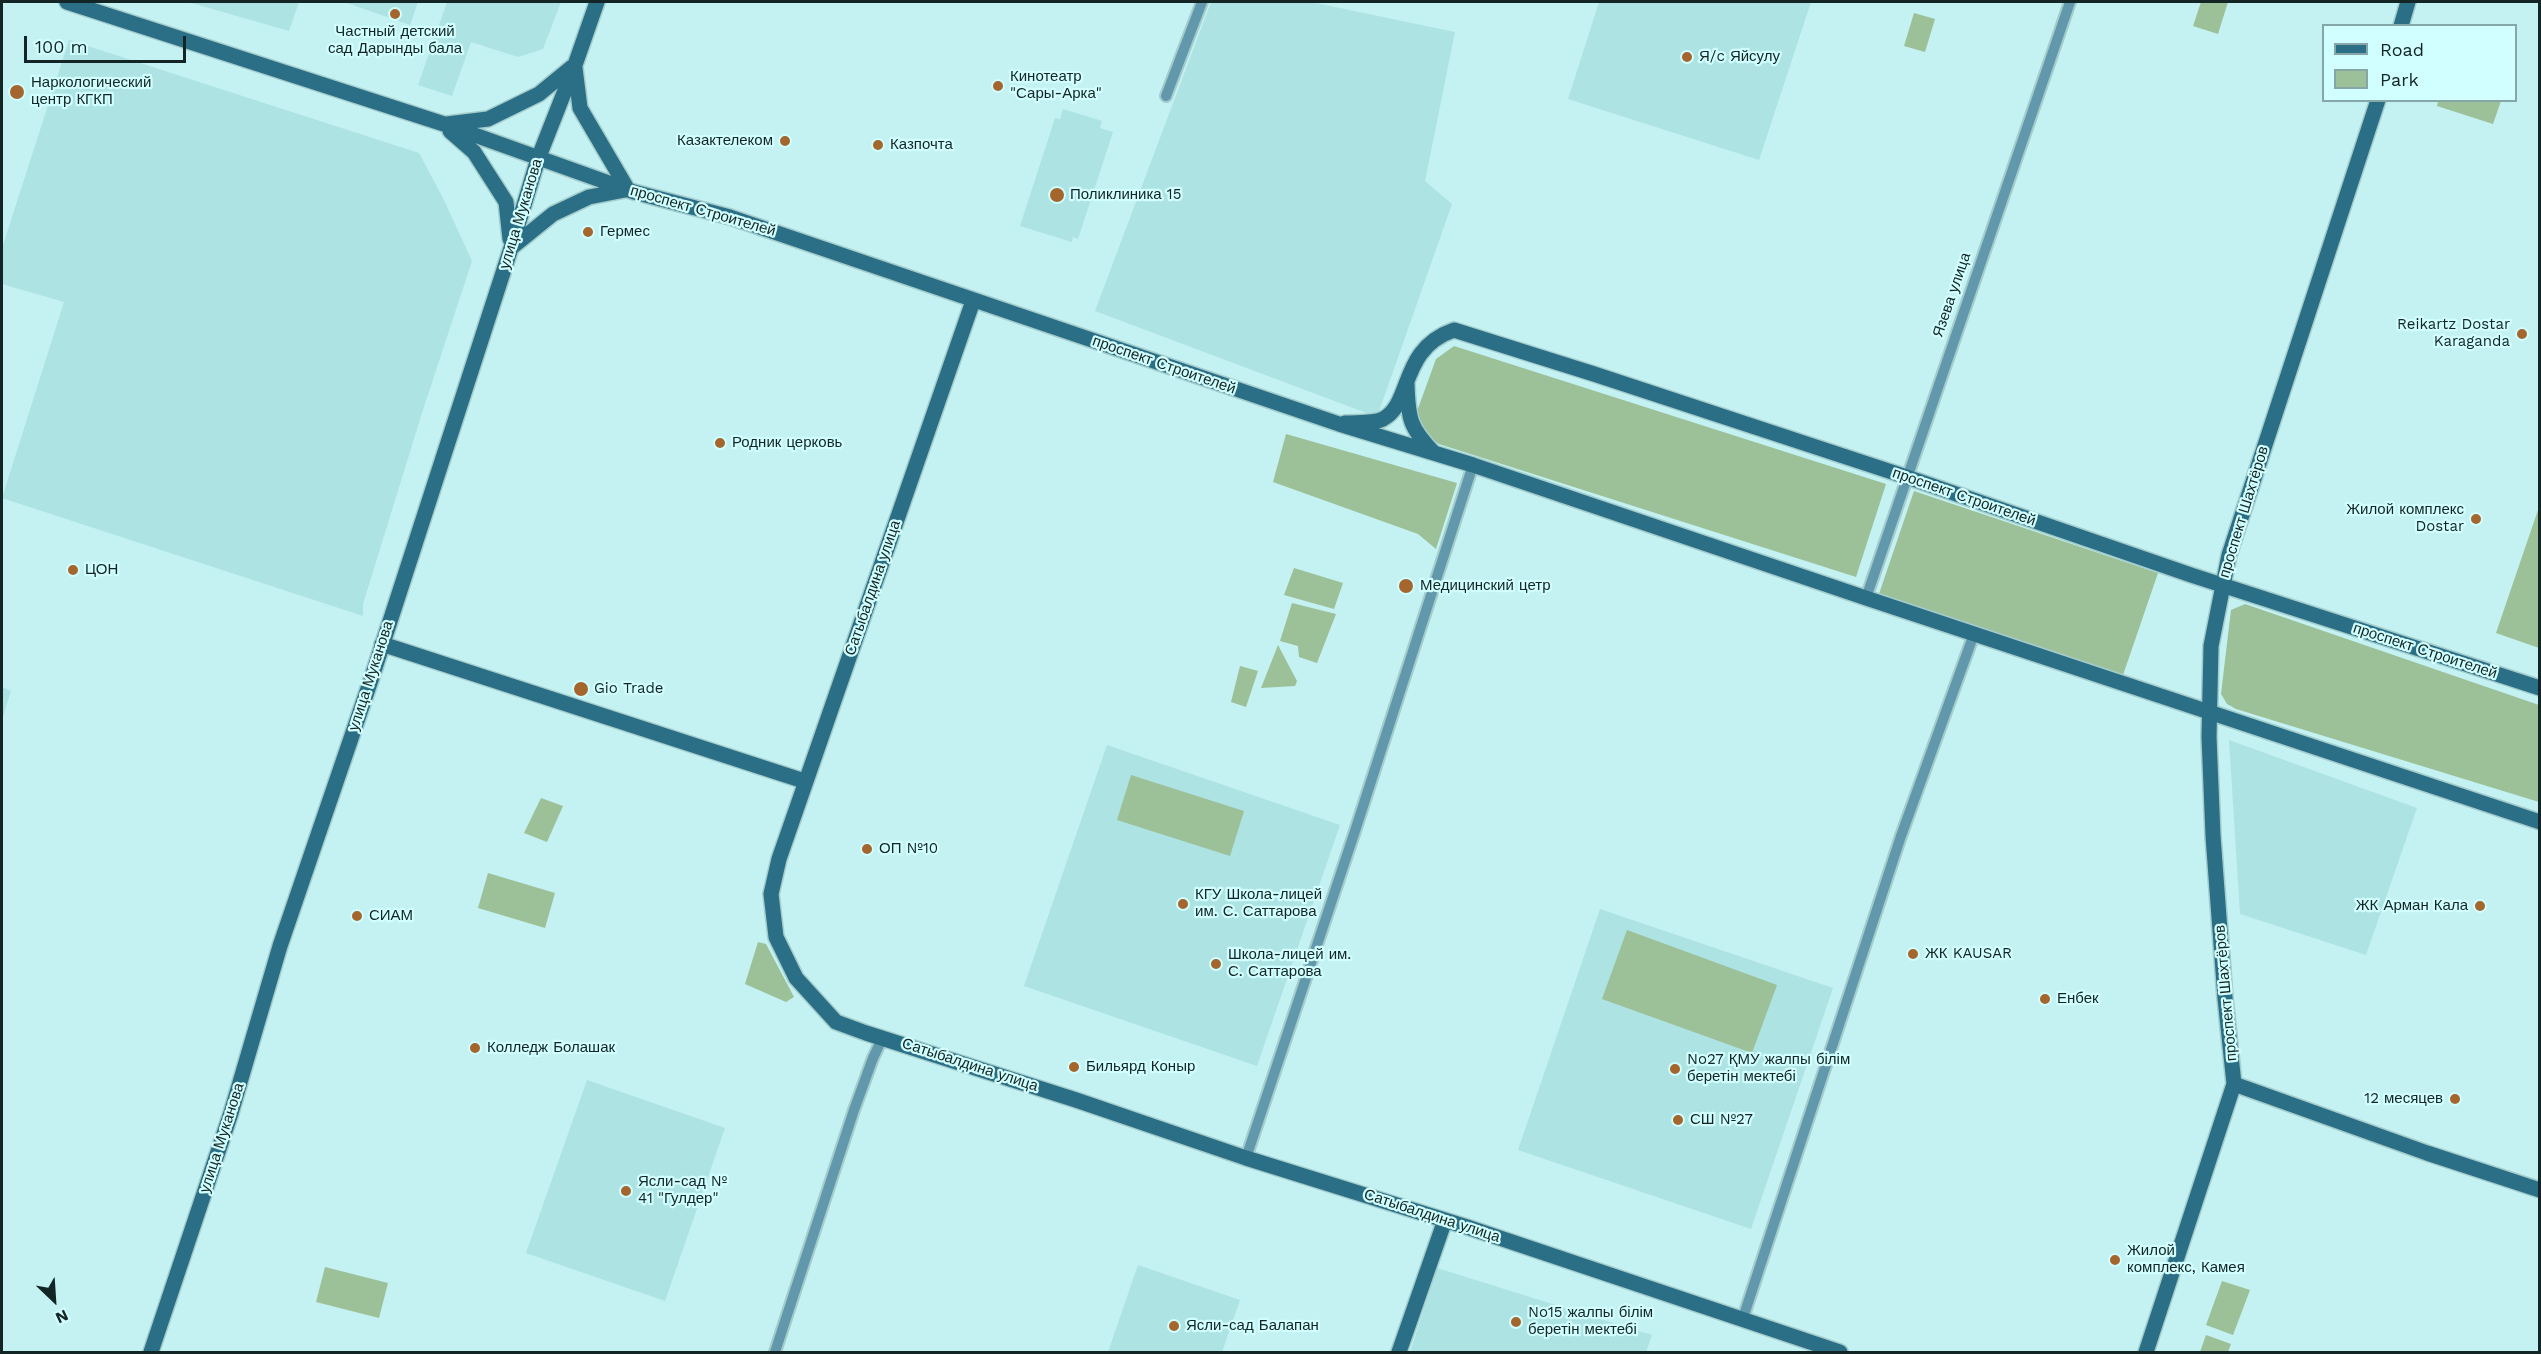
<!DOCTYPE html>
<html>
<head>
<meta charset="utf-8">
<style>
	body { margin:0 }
	#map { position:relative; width:2541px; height:1354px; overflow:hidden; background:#c4f1f1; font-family:"Work Sans",sans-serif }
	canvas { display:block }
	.frame { position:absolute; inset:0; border:3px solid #132525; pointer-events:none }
	.legend { position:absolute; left:2322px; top:24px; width:195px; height:78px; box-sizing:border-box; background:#d1fefe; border:2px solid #85a7a7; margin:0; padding:8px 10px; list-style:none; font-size:18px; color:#132525 }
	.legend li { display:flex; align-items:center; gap:12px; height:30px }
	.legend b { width:30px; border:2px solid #85a7a7 }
	.north { position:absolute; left:24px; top:1270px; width:60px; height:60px; -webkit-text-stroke:4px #d1fefe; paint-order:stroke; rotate:155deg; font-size:16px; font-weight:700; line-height:24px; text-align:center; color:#132525 }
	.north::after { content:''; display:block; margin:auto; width:21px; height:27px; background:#132525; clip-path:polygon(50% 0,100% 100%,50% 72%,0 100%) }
	.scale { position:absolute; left:24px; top:36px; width:162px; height:27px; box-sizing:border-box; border:3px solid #132525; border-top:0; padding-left:8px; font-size:18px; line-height:21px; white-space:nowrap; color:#132525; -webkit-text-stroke:4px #d1fefe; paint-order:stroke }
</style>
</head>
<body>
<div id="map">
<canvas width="2541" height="1354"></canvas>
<div class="frame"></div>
<ul class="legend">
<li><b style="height:8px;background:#2a6f86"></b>Road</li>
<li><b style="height:16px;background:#9cc098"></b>Park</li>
</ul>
<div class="north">N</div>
<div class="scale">100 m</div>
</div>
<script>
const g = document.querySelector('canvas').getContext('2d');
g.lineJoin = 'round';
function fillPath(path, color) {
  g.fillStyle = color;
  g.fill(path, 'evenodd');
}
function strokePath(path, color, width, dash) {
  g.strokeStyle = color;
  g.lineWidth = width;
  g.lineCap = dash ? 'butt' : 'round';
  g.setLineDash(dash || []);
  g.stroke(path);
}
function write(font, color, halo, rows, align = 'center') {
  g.font = font + ' "Work Sans",sans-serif';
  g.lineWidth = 4.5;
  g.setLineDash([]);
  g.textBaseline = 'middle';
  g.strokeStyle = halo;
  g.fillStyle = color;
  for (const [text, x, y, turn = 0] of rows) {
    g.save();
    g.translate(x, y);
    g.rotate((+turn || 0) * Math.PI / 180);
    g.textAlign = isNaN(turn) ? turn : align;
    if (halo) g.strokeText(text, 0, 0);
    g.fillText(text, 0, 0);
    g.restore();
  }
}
fillPath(new Path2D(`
	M188,2h111l-10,29z
	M344,2h74l-8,23z
	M447,2h114l-18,47 -25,8 -47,-15 -19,54 -34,-11z
	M1211,2h100l144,30 -30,149 27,23 -75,213 -282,-106z
	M1599,2h212l-52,158 -191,-61z
	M69,40l350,113 24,45 29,63 -50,152 -59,191v12l-361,-118 62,-196 -62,-18v-36z
	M1063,109l39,12 -2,7 13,4 -35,107 -5,-2 -1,5 -52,-16 35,-108 5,1z
	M2,687l9,4 -9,29z
	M2229,740l188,68 -51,147 -126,-41z
	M1107,745l233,80 -83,241 -233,-80z
	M1600,909l233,79 -82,241 -233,-79z
	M587,1080l138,48 -60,173 -139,-48z
	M1138,1265l102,35 -18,52h-114z
	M1437,1268l215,67 -6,17h-236z`), '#aee3e4');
fillPath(new Path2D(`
	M2201,2h27l-10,32 -25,-8z
	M1914,13l21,6 -10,33 -21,-6z
	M2438,101v-1l63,1 -8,23 -56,-18z
	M1454,346l432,138 -30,93 -417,-133 -17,-12 -6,-18 20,-55z
	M1286,434l171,49 -21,66 -18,-15 -145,-52z
	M1914,491l244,82 -35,102 -244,-81z
	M2539,507v141l-43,-15z
	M1294,568l49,15 -9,26 -50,-14z
	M1292,603l44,11 -19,49 -18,-6 -1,-11 -18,-5z
	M2245,604l294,101v97l-303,-93 -9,-5 -6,-10 10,-84z
	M1278,645l19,36 -2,5 -34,2z
	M1240,666l18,5 -12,36 -15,-5z
	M1131,775l113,36 -14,45 -113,-36z
	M541,798l22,8 -16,36 -23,-9z
	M488,873l67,20 -10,35 -67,-20z
	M1627,930l150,55 -25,68 -150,-54z
	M758,942l8,2 28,53 -8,5 -41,-18z
	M325,1267l63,16 -9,35 -63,-16z
	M2222,1281l28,9 -17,45 -27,-10z
	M2206,1335l25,9 -3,8h-28z`), '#9cc098');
const street = new Path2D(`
	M1166,96l36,-94
	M1866,598l204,-596
	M1246,1158l109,-327 118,-366
	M1743,1318l158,-482 73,-202
	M775,1352l79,-242 19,-52 10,-21`);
const secondary = new Path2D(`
	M67,2l377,122 190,68 96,25 609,207 134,41 393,133 674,224
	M2401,26l7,-24
	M575,68l5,40 48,82
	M447,124l41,-5 51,-25 33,-27
	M450,131l24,21 32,50 4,37
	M511,248l42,-34 36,-17 36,-7
	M973,301l-194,558 -8,35 5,43 20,41 40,44 30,11 210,67 170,58 221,69 373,125
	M1407,384c1,35 3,44 27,69
	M1345,423c11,-1 28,1 38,-4 30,-16 16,-70 71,-89l140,44 313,103 284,98 349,113
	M382,644l422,137
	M2234,1084l193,69 113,37
	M151,1352l80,-239 49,-167 92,-269 139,-429 27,-89 37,-94 22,-63
	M1399,1352l46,-132
	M2146,1352l88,-268 -9,-86 -12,-162 -4,-99 2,-91 18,-91 149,-455`);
strokePath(street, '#a4cccc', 14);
strokePath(secondary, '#a4cccc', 18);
strokePath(street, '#6298ac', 10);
strokePath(secondary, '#2a6f86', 15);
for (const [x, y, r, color] of [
	[395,14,6,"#a5662d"],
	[1687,57,6,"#a5662d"],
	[998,86,6,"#a5662d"],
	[17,92,8,"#a5662d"],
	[785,141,6,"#a5662d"],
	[878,145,6,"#a5662d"],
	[1057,195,8,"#a5662d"],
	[588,232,6,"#a5662d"],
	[2522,334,6,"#a5662d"],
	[720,443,6,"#a5662d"],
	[2476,519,6,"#a5662d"],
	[73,570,6,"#a5662d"],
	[1406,586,8,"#a5662d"],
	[581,689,8,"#a5662d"],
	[867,849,6,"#a5662d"],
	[1183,904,6,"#a5662d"],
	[2480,906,6,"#a5662d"],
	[357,916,6,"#a5662d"],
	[1913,954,6,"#a5662d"],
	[1216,964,6,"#a5662d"],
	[2045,999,6,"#a5662d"],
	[475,1048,6,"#a5662d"],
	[1074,1067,6,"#a5662d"],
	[1675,1069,6,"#a5662d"],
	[2455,1099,6,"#a5662d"],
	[1678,1120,6,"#a5662d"],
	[626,1191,6,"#a5662d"],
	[2115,1260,6,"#a5662d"],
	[1516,1322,6,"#a5662d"],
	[1174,1326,6,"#a5662d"]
]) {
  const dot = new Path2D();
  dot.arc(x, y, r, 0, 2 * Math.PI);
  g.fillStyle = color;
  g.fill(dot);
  strokePath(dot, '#d1fefe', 2);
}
write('15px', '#132525', '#d1fefe', [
	["Частный детский",395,32,"center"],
	["сад Дарынды бала",395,49,"center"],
	["Я/c Яйсулу",1699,57],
	["Кинотеатр",1010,77],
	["\"Сары-Арка\"",1010,94],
	["Наркологический",31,83],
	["центр КГКП",31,100],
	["Казактелеком",773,141,"right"],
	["Казпочта",890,145],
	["Поликлиника 15",1070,195],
	["Гермес",600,232],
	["Reikartz Dostar",2510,325,"right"],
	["Karaganda",2510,342,"right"],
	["Родник церковь",732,443],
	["Жилой комплекс",2464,510,"right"],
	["Dostar",2464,527,"right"],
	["ЦОН",85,570],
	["Медицинский цетр",1420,586],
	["Gio Trade",594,689],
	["ОП №10",879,849],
	["КГУ Школа-лицей",1195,895],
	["им. С. Саттарова",1195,912],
	["ЖК Арман Кала",2468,906,"right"],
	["СИАМ",369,916],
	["ЖК KAUSAR",1925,954],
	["Школа-лицей им.",1228,955],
	["С. Саттарова",1228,972],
	["Енбек",2057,999],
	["Колледж Болашак",487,1048],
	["No27 ҚМУ жалпы білім",1687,1060],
	["беретін мектебі",1687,1077],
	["Бильярд Коныр",1086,1067],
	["12 месяцев",2443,1099,"right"],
	["СШ №27",1690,1120],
	["Ясли-сад №",638,1182],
	["41 \"Гулдер\"",638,1199],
	["Жилой",2127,1251],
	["комплекс, Камея",2127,1268],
	["No15 жалпы білім",1528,1313],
	["беретін мектебі",1528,1330],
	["Ясли-сад Балапан",1186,1326]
], 'left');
write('15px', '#132525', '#d1fefe', [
	["проспект Строителей",703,211,16],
	["улица Муканова",521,214,-73],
	["Язева улица",1952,295,-71],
	["проспект Строителей",1164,365,19],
	["проспект Строителей",1964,497,19],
	["проспект Шахтёров",2244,512,-73],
	["Сатыбалдина улица",873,588,-71],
	["проспект Строителей",2425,651,18],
	["улица Муканова",371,676,-72],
	["проспект Шахтёров",2226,993,-95],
	["Сатыбалдина улица",970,1065,18],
	["улица Муканова",222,1138,-72],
	["Сатыбалдина улица",1432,1216,18]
]);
</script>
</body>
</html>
